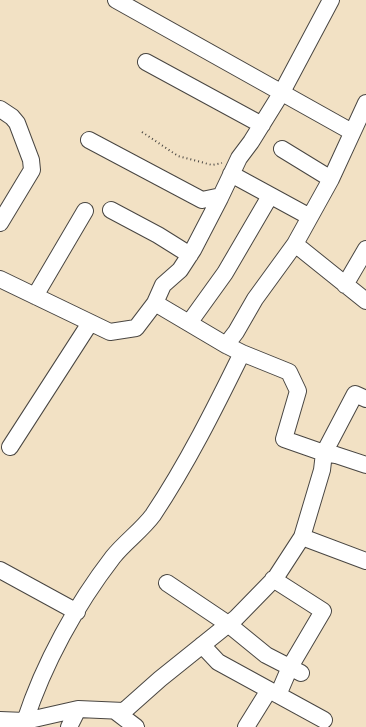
<!DOCTYPE html>
<html>
<head>
<meta charset="utf-8">
<style>
	body { margin:0 }
	canvas { display:block; background:#f2e1c4 }
</style>
</head>
<body>
<canvas width="366" height="727"></canvas>
<script>
const g = document.querySelector('canvas').getContext('2d');
g.lineJoin = 'round';
function strokePath(path, color, width, dash) {
  g.strokeStyle = color;
  g.lineWidth = width;
  g.lineCap = dash ? 'butt' : 'round';
  g.setLineDash(dash || []);
  g.stroke(path);
}
const minor = new Path2D(`
	M116,0l236,132
	M146,62l116,63
	M0,109l12,8 5,6 14,37 1,10 -32,53
	M89,140l113,60 19,-4
	M282,149l49,30
	M231,174l79,43
	M111,210l47,25 32,20
	M295,244l71,57
	M0,279l110,53 26,-4 19,-25 8,-18 17,-15 13,-20 27,-52 19,-40 12,-16 31,-50 49,-92
	M345,285l21,-36
	M35,296l50,-85
	M155,303l71,42 16,8 47,19 9,19 -14,48 40,14 12,2 30,10
	M189,323l36,-50 45,-77
	M226,345l10,-13 19,-33 40,-55 36,-65 35,-76
	M10,447l80,-124
	M302,537l64,24
	M0,570l77,42
	M273,579l50,32 -33,56 -12,28
	M167,583l61,41 38,31 35,18
	M202,645l16,17 106,58
	M115,711l21,16
	M0,720l25,1 53,-12 46,2 36,-32 76,-61 40,-41 26,-40 20,-67 2,-17 31,-59 11,5
	M25,721c19,-58 51,-116 88,-164 12,-15 29,-27 40,-42 34,-51 62,-107 89,-162
	M69,727l9,-18
	M246,727l23,-37`);
strokePath(minor, '#494642', 18);
strokePath(new Path2D(`
	M142,132l36,24 34,9 10,-2`), '#494642', 2, [1, 3]);
strokePath(minor, '#fff', 16);
</script>
</body>
</html>
